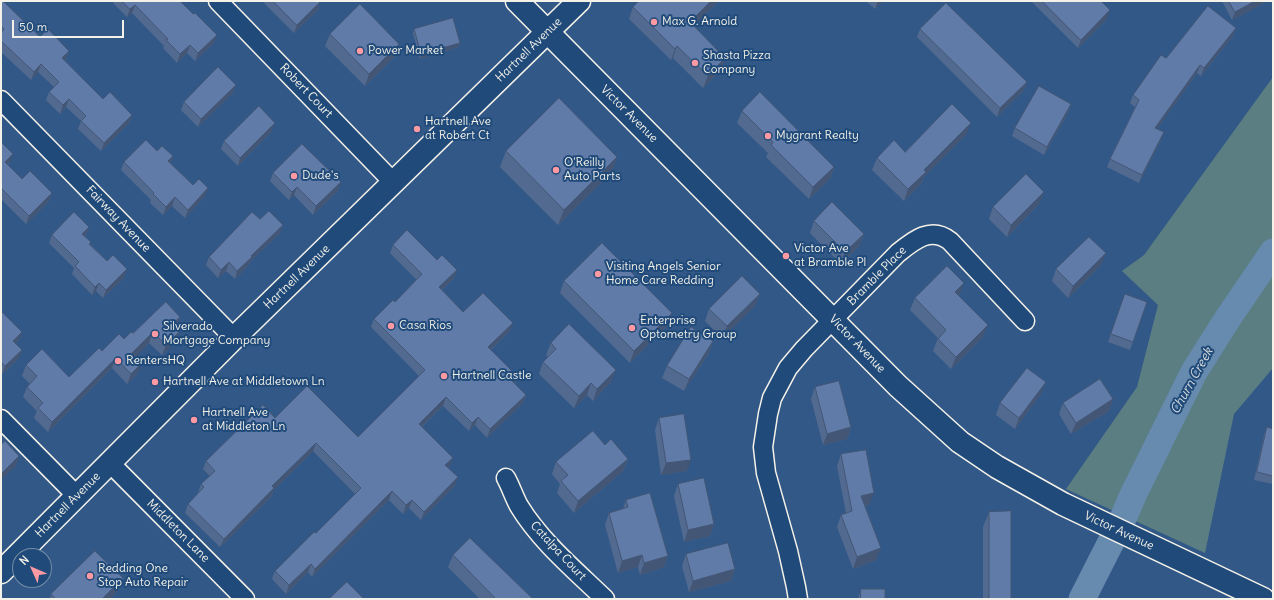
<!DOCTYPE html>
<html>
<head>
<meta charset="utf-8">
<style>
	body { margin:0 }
	#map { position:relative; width:1274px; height:600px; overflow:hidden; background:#325887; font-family:Delius,sans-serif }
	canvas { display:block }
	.frame { position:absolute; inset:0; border:2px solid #f4f1e8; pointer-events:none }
	.north { position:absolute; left:12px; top:548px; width:40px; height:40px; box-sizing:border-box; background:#1f4a7a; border:1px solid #748da6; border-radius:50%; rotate:315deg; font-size:11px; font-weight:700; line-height:16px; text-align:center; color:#f4f1e8 }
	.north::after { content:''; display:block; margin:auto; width:14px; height:18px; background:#ff9aa2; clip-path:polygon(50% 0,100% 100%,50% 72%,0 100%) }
	.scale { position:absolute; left:12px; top:20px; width:112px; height:18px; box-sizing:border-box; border:2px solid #f4f1e8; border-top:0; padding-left:5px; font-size:12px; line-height:14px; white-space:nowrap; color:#f4f1e8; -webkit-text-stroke:3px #1f4a7a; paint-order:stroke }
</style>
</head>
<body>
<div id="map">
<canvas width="1274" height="600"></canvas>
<div class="frame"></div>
<div class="north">N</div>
<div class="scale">50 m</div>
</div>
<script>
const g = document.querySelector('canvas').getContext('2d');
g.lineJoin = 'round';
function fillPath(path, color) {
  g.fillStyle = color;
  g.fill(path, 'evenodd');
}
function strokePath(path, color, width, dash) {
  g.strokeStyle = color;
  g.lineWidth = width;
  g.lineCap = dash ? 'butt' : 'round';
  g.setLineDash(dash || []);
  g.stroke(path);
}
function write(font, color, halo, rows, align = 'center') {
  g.font = font + ' Delius,sans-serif';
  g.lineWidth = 4;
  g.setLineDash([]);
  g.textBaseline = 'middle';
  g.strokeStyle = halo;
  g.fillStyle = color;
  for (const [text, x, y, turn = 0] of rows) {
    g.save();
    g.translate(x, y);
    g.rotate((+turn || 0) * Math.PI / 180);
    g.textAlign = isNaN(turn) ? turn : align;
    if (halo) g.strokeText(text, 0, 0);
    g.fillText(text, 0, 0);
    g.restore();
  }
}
fillPath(new Path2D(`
	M1273,77v291l-39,46 -29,139 -139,-64 71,-102 21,-82 -36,-34 22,-16z`), '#5b7e83');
strokePath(new Path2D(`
	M1124,516l10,-23 60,-121 34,-54 45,-66
	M1082,599l30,-59`), '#678baf', 27);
const street = new Path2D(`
	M218,1l176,182
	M1,100l233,238
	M1,419l76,77
	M110,463l135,136
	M506,478c5,9 8,19 13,28 22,36 56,64 86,93
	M798,599l-2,-12 -8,-36 -22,-78 -3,-26 5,-33 4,-16 16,-30 16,-19 94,-96c16,-13 33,-27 52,-12l75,80`);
const secondary = new Path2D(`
	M517,1l381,385 62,56 37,25 66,37 200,95
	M1,572l233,-234 345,-337`);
strokePath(street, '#f4f1e8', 21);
strokePath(secondary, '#f4f1e8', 25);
strokePath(street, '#1f4a7a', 18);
strokePath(secondary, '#1f4a7a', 22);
fillPath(new Path2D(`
	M1,1l39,36 29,14 -3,8 -1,1 38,39 29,16 -3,8 -28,28 -23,-22 3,-8 -15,-14 -6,7 -14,-14 3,-8 5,-5 -16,-15 -7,8 -30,-28z
	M114,1h66l34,42 -19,18 -8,-8 -10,10 -14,-15 1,-2 -32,-33 -5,4 -14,-14z
	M262,1h57l-1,9 -24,23z
	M866,1h17l-8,8z
	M1031,1h70l6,18 -29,29z
	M1222,1h46l-36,19z
	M718,2l-25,24 32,32 -4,12 -18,18 -30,-30 -2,2 -42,-41 4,-12z
	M414,29l46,14 -1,4 -39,12 -7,-26z
	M920,29l107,53 -3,8 -27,27 -80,-80z
	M330,34l69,10 -4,12 -30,30 -40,-40z
	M1233,36l-32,40 -4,-3 -40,56 4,11 -22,43 -32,-16 3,-8 25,-52 -5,-4 3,-8 33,-37z
	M233,93l-35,34 -17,-17 3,-8z
	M1071,104l-3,9 -24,42 -32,-19 3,-8z
	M742,111l92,56 -4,12 -21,20 -43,-42 2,-4 -31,-30z
	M272,131l-34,35 -17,-17 3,-8z
	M966,135l-42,42 -3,7 -17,17 -32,-31 5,-12 28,-6z
	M1,142l9,20 -2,3 14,14 30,14 -3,8 -23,23 -25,-25z
	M157,151l16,5 -3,8 23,21 12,11 -20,22 -13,-12 -9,9 -13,-12 1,-3 -30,-30 3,-8z
	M506,151l111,6 -5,15 -54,53 -58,-58z
	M273,173l65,18 -25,24 -19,-20 -5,5 -19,-19z
	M1039,204l-32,33 -18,-18 4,-12z
	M260,219l20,14 -30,29 -1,3 -14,14 -9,-8 -8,7 -12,-13 3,-8z
	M814,221l50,13 -5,12 -18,18 -31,-31z
	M89,227l-3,8 -1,1 5,8 34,34 -21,20 -7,-7 -4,4 -20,-21 2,-6 -25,-25 3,-8z
	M393,245l44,15 20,10 -3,8 -12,12 21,22 47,19 -19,19 26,26 -2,8 11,11 -3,8 -36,35 -12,-13 -6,6 -26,-25 -21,21 28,39 -2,2 7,18 -34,34 -12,-12 -6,6 -14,-14 -77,77 -4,-5 -22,22 -14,-15 3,-8 41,-38 39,-39 -42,-43 -39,39 -3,7 -51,50 -35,-34 3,-9 11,-11h-1l3,-9 9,-8 -7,-7 3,-8 69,-43 83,19 61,-61 -48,-49 3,-8 21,-17 22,-22 -27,-27z
	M1101,265l-33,33 -16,-17 4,-12z
	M564,281l104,44 -38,38 -70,-70z
	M1125,294l22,8 -17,48 -22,-8z
	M959,295v1l24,41 -32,32 -18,-18 5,-13 -28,-28 5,-12z
	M755,306l-33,32 -17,-17 4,-12z
	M1,311l18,29 -3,3 3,15 -17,17 -1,-2z
	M180,317l-4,10 -1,1 4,4 -4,10 -13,13 -13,-12 -13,13 2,17 -11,11 -15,-16 -64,64 -14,-14 3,-7 -14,-14 4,-10 3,-3 -8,-8 4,-11 43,12 33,-26 22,-12 9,-6z
	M713,341l-4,12 -25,38 -22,-13 5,-12z
	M551,343l60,39 -18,19 -6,-6 -13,13 -35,-34 4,-12 5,-5 -2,-2z
	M815,387l36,40 -4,12 -24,6 -12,-46z
	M1041,394l-26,35 -19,-14 4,-12z
	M1113,399l-4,12 -38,23 -12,-20 4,-11z
	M659,418l28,53 -26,4 -6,-45z
	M1267,427l6,2v55l-19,-4 10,-45z
	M841,454l28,51 -4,1 11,54 -23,9 -16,-42 4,-12 5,-2 -9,-47z
	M628,459l-5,12 -49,42 -17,-20 3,-9 -8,-10 4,-12z
	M678,484l36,40 -4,12 -26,6 -10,-46z
	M626,500l42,56 -4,11 -24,8 -2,-8 -20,6 -13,-48 4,-12 14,-4z
	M989,512l22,87h-28v-72z
	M686,554l49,15 -4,12 -42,11 -7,-26z
	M453,555l80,44h-53l-32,-32z
	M861,589l24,10h-27z
	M118,590l-8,9h-60l1,-5z`), '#536a90');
fillPath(new Path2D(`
	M711,1h7v1l-33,32 5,-12z
	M878,1h5l-8,8z
	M1255,1h13l-36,19 3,-8z
	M320,2l-2,8 -24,23 3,-8z
	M135,5l-3,8 -5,4 3,-8z
	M1110,10l-3,9 -29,29 3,-8z
	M1236,28l-3,8 -32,40 3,-8z
	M217,35l-3,8 -19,18 3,-8z
	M460,43l-1,4 -39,12 1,-5z
	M399,44l-4,12 -30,30 4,-12z
	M190,45l-3,8 -10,10 3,-9z
	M677,46l-4,12 -2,2 4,-11z
	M69,51l-3,8 -7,7 3,-8z
	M725,58l-4,12 -18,18 5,-12z
	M41,64l-3,8 -7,8 3,-8z
	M1200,65l-3,8 -45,63 3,-8z
	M1027,82l-3,8 -27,27 3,-9z
	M236,85l-3,8 -35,34 3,-8z
	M69,99l-3,8 -6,7 3,-9z
	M1071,104l-3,9 -24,42 3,-8z
	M132,115l-3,8 -28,28 3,-8z
	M275,123l-3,8 -34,35 2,-8z
	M971,123l-5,12 -42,42 -3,7 -17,17 4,-12 16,-19z
	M1164,132l-3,8 -22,43 3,-8z
	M13,154l-3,8 -8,8 3,-8z
	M173,156l-3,8 -2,-3z
	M617,157l-5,15 -54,53 6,-15z
	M834,167l-4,12 -21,20 4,-12z
	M341,182l-3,9 -25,24 3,-9z
	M297,187l-3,8 -5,5 3,-8z
	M208,188l-3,8 -20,22 3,-8z
	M1044,192l-5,12 -32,33 4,-12z
	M52,193l-3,8 -23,23 3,-8z
	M175,197l-3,9 -9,9 3,-8z
	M283,225l-3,8 -30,29 -1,3 -14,14 2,-8 14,-15z
	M89,227l-3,8 -7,7 3,-8z
	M864,234l-5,12 -18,18 4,-12z
	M1106,253l-5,12 -33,33 5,-12z
	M229,262l-3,9 -8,7 3,-8z
	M127,269l-3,9 -21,20 3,-8z
	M457,270l-3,8 -18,17 3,-8z
	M99,283l-3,8 -4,4 3,-8z
	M964,283l-5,12 -8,9 4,-12z
	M760,294l-5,12 -33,32 5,-12z
	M672,313l-4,12 -38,38 4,-12z
	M180,317l-4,10 -8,8 3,-10z
	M513,323l-3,8 -25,24 3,-8z
	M988,325l-5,12 -32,32 5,-12z
	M22,332l-3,8 -9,9 3,-8z
	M153,332l-4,11 -20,21 3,-11z
	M179,332l-4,10 -13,13 4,-10z
	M713,341l-4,12 -25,38 5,-12z
	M22,350l-3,8 -17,17 3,-9z
	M116,358l-4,10 -64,64 4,-10z
	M142,363l-4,10 -11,11 4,-10z
	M616,370l-5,12 -18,19 4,-12z
	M517,376l-3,9 -2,-4z
	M1046,382l-5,12 -26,35 4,-11z
	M591,383l-4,12 -13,13 5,-12z
	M526,395l-3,8 -36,35 3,-9z
	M446,397l-3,9 -27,26 3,-8z
	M1113,399l-4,12 -38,23 5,-11z
	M478,417l-3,8 -6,6 3,-8z
	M851,427l-4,12 -24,6 4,-11z
	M316,443l-3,8 -39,39 -3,7 -51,50 4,-8 48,-53z
	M19,456l-3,10 -15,14v-6z
	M453,458l-3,8 -8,7 3,-8z
	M628,459l-5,12 -49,42 4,-12z
	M691,460l-4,11 -26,4 5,-12z
	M458,477l-3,9 -34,34 3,-8z
	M392,491l-3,9 -77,77 3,-8z
	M874,493l-5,12 -13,3 5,-12z
	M412,500l-3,8 -6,6 3,-9z
	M714,524l-4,12 -26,6 4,-12z
	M881,548l-5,12 -23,9 4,-12z
	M642,555l-4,12 -20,6 4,-12z
	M668,556l-4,11 -24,8 4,-12z
	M311,564l-3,8 -22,22 3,-9z
	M735,569l-4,12 -42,11 4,-11z
	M123,578l-5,12 -8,9h-8z`), '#435675');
const building = new Path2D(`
	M1,1h2l37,36 8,-8 21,22 -7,7 41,41 7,-7 22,23 -28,28 -23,-22 5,-5 -17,-17 -6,6 -14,-13 10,-10 -18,-18 -7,8 -33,-31v-8l3,-4 -3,-3z
	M122,1h58l13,13 2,-1 22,22 -19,18 -8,-8 -10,9 -14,-14 2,-1 -33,-34 -5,4z
	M273,1h46l1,1 -23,23z
	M639,1h72l-21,21 35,36 -17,18 -31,-30 -2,3 -42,-42z
	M1042,1h59l9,9 -29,30z
	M1229,1h26l-20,11z
	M946,3l81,79 -27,26 -80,-79z
	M360,4l39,40 -30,30 -39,-40z
	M1208,6l28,22 -32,40 -4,-3 -45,63 9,4 -22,43 -32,-16 29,-59 -6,-5 28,-40 5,3z
	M453,18l7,25 -39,11 -7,-25z
	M218,67l18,18 -35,34 -17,-17z
	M1039,86l32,18 -24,43 -32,-19z
	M760,92l74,75 -21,20 -42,-42 2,-3 -31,-31z
	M559,98l58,59 -53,53 -58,-59z
	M952,104l19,19 -47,47 2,2 -18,17 -31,-31 17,-18 11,12z
	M259,106l16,17 -35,35 -16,-17z
	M146,140l11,11 5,-5 11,10 -5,5 25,24 6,-6 9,9 -20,22 -13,-13 -9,10 -13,-13 1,-1 -30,-31z
	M1,142l12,12 -8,8 17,17 8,-8 22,22 -23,23 -28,-28z
	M302,144l39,38 -25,24 -19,-19 -5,5 -19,-19z
	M1026,174l18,18 -33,33 -18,-18z
	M832,202l32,32 -19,18 -31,-31z
	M269,211l14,14 -32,31 1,1 -15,14 -8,-9 -8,8 -12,-13 43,-45 8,7z
	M74,212l15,15 -7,7 9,8 -2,2 18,17 6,-6 14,14 -21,21 -7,-7 -4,4 -20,-21 4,-4 -27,-27z
	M407,230l30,30 5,-5 15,15 -18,17 24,25 20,-19 30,30 -25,24 29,29 -5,5 14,14 -36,34 -12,-12 -6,6 -26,-26 -27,27 34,34 -8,7 13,12 -34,35 -12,-12 -6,5 -14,-14 -77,78 -4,-5 -22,21 -14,-14 39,-39 2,1 45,-45 -45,-45 -44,43 2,2 -50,51 -36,-35 16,-17 -3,-3 14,-13 -9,-10 57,-56 12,13 32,-32 51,51 67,-67 -51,-51 19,-19 2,2 27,-28 -29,-29z
	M1089,237l17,16 -33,33 -17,-17z
	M602,243l70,70 -38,38 -70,-70z
	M947,266l17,17 -9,9 33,33 -32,32 -18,-18 8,-9 -31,-32z
	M742,276l18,18 -33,32 -18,-17z
	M1125,294l22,8 -14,40 -22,-8z
	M166,302l14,15 -9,8 8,7 -13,13 -13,-13 -21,21 10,10 -11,11 -15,-16 -64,64 -14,-14 5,-5 -16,-16 10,-11 -11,-11 16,-16 27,28 30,-29 3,3 17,-17 5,5 7,-7 2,1z
	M1,311l21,21 -9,9 9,9 -17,16 -4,-4z
	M569,324l47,46 -19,19 -6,-6 -12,13 -36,-34 13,-13 -5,-6z
	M691,327l22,14 -24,38 -22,-13z
	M1027,368l19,14 -27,36 -19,-15z
	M1100,379l13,20 -37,24 -13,-20z
	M839,381l12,46 -24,7 -12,-47z
	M684,414l7,46 -25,3 -7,-45z
	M1267,427l6,2v47l-16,-4z
	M593,431l12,14 6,-6 17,20 -50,42 -17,-20 7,-6 -12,-13z
	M5,441l14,15 -18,18v-29z
	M866,450l8,43 -13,3 20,52 -24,9 -16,-42 11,-4 -11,-57z
	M704,478l10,46 -26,6 -10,-46z
	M650,493l18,63 -24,7 -2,-8 -20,6 -13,-48 19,-6 -2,-7z
	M1011,511v88h-22v-87z
	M470,538l63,61h-37l-43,-44z
	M728,543l7,26 -42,12 -7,-27z
	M95,551l28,27 -21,21h-46l-5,-5z
	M347,582l17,17h-35z
	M861,589h24v10h-24z`);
fillPath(building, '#607ba7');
strokePath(building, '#435675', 1);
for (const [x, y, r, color] of [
	[654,22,4,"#ff9aa2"],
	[360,51,4,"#ff9aa2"],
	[695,63,4,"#ff9aa2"],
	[417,129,4,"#ff9aa2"],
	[768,136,4,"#ff9aa2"],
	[556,170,4,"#ff9aa2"],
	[294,176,4,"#ff9aa2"],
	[786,256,4,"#ff9aa2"],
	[598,274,4,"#ff9aa2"],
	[391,326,4,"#ff9aa2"],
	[632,328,4,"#ff9aa2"],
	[155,334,4,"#ff9aa2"],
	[118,361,4,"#ff9aa2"],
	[444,376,4,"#ff9aa2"],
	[155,382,4,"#ff9aa2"],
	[194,420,4,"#ff9aa2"],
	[90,576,4,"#ff9aa2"]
]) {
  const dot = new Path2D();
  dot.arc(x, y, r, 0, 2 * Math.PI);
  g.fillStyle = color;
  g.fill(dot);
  strokePath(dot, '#1f4a7a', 1.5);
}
write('12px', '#f4f1e8', '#1f4a7a', [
	["Max G. Arnold",662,22],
	["Power Market",368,51],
	["Shasta Pizza",703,56],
	["Company",703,70],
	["Hartnell Ave",425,122],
	["at Robert Ct",425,136],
	["Mygrant Realty",776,136],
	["O'Reilly",564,163],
	["Auto Parts",564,177],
	["Dude's",302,176],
	["Victor Ave",794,249],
	["at Bramble Pl",794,263],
	["Visiting Angels Senior",606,267],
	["Home Care Redding",606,281],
	["Enterprise",640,321],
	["Optometry Group",640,335],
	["Casa Rios",399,326],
	["Silverado",163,327],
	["Mortgage Company",163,341],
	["RentersHQ",126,361],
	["Hartnell Castle",452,376],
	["Hartnell Ave at Middletown Ln",163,382],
	["Hartnell Ave",202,413],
	["at Middleton Ln",202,427],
	["Redding One",98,569],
	["Stop Auto Repair",98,583]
], 'left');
write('12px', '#f4f1e8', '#1f4a7a', [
	["Hartnell Avenue",529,50,-44],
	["Robert Court",306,91,46],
	["Victor Avenue",629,114,45],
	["Fairway Avenue",118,219,46],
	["Bramble Place",877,276,-45],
	["Hartnell Avenue",297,277,-44],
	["Victor Avenue",857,344,46],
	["Hartnell Avenue",68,505,-45],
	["Middleton Lane",178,531,45],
	["Victor Avenue",1119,531,25],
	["Catalpa Court",558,551,47]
]);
write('italic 13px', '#d8dddd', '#1f4a7a', [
	["Churn Creek",1192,381,-61]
]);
</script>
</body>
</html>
